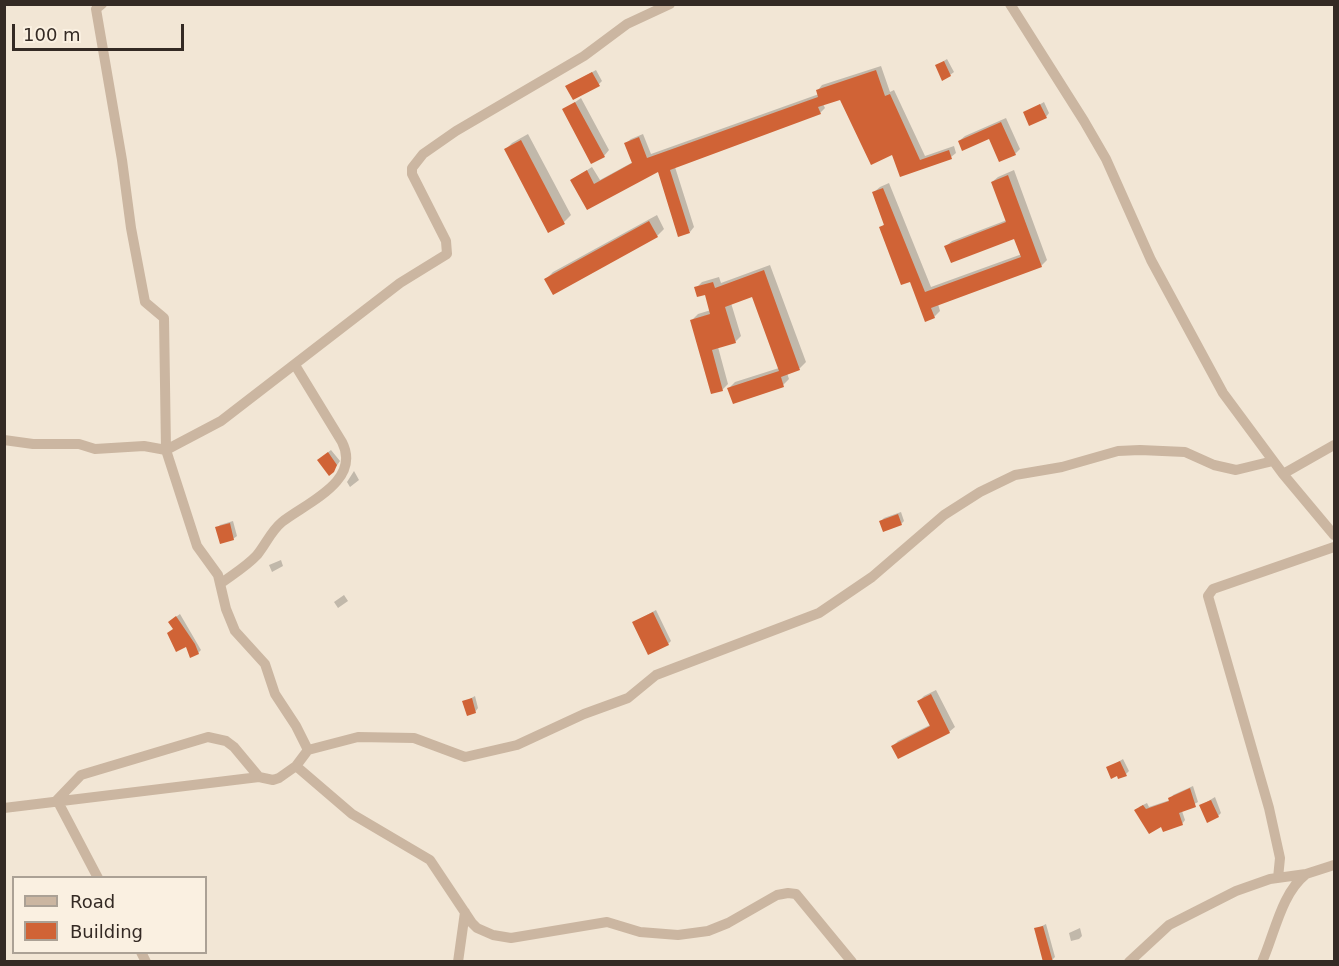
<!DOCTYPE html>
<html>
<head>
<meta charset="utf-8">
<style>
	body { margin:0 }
	#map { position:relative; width:1339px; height:966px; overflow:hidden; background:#f2e6d5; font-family:"DejaVu Sans",sans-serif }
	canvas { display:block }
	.frame { position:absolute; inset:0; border:6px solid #342a24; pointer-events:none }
	.legend { position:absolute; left:12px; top:876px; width:195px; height:78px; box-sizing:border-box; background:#faf0e1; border:2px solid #aba195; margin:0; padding:8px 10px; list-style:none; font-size:18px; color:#342a24 }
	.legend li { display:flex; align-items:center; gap:12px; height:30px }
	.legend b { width:30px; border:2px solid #aba195 }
	.scale { position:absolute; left:12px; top:24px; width:172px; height:27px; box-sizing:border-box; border:3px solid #342a24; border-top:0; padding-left:8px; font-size:18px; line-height:21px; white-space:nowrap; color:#342a24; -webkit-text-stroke:4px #faf0e1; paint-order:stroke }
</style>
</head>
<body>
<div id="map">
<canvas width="1339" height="966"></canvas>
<div class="frame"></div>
<ul class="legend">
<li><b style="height:8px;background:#cbb6a1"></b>Road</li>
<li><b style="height:16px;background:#d06336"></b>Building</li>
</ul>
<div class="scale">100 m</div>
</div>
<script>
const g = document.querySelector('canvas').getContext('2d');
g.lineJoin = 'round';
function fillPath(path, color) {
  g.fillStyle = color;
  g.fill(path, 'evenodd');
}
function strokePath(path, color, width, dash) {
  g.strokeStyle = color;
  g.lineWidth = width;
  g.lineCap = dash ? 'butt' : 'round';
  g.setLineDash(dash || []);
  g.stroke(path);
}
fillPath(new Path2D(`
	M947,59l7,13 -4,3 -13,-10z
	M881,66l9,26 4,-2 31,66 29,-10 2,7 -5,4 -50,18 -8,-22 -52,-55 -18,6 2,4 -5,5 -145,54 19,60 -4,5 -31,-62 -71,38 -16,-28 20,-13 8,13 33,-18 -7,-19 5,-4 12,-5 8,20 168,-60 -1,-4 4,-5z
	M596,70l6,11 -3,3 -32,2z
	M581,98l28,52 -5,6 -40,-46z
	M1044,102l5,11 -3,4 -21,-4z
	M1006,118l14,31 -5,5 -25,-17 -31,4 6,-5z
	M528,134l43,81 -7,7 -15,9 -44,-81 7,-7z
	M1014,170l33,90 -6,6 -103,38 2,7 -6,6 -23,-37 -30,-52 4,-5 -11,-31 6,-5 9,-4 42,104 91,-33 -7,-17 -69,9 6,-5 55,-21 -15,-38 6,-5z
	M657,215l7,14 -7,7 -111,43 7,-7z
	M770,265l36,97 -6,6 -13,5 2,6 -6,6 -54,3 6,-6 44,-14 -26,-73 -22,8 10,33 -6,6 -17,5 10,37 -6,6 -30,-70 6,-6 13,-4 -5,-17 -10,-5 6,-6 17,-5 2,6z
	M331,450l9,11 -7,10 -11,-14z
	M354,471l5,9 -9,7 -3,-5z
	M901,512l3,9 -3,3 -20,-3 3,-3z
	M233,521l4,15 -4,3 -16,-11 3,-3z
	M281,560l2,6 -11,6 -3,-7z
	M344,595l4,6 -10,7 -4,-6z
	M656,610l15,31 -3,3 -34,-22z
	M180,614l21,36 -3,3 -12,-8 -11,-16 -2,-10z
	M936,690l19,37 -6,5 -51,25 -5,-11 5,-5 32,-16 -11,-24 5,-5z
	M475,696l3,12 -3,4 -11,-10z
	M1123,759l6,12 -3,3 -18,-6z
	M1193,786l5,16 -16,9 3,9 -3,4 -20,1 -23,-18 8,-4 2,4 21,-7 3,-5z
	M1215,797l6,16 -3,3 -18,-10z
	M1046,924l9,33 -3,3 -16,-31z
	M1080,928l2,8 -3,3 -8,2 -2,-8z`), '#0003');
fillPath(new Path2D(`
	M944,61l7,15 -9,5 -7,-16z
	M876,70l9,26 5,-2 30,66 29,-10 3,9 -52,18 -8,-22 -21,10 -31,-65 -22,7 3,7 -151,56 20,63 -12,4 -20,-65 -71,38 -17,-30 17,-10 7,14 38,-21 -8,-20 15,-6 8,21 171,-61 -2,-7z
	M592,72l8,14 -27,14 -8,-14z
	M575,102l30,55 -14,7 -29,-55z
	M1040,104l7,14 -18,8 -6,-14z
	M1001,122l15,33 -17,7 -10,-23 -27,12 -4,-10z
	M521,140l44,84 -17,9 -44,-84z
	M1008,175l34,92 -111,41 4,10 -10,4 -15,-40 -9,3 -22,-58 5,-2 -12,-33 11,-4 42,104 96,-35 -7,-18 -63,24 -7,-17 62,-24 -15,-40z
	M649,221l9,16 -105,58 -9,-16z
	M764,270l36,100 -19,7 3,10 -51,17 -6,-16 52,-17 -27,-74 -27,10 11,36 -24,7 11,41 -12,3 -21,-74 20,-6 -5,-19 -8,2 -3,-10 19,-5 2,6z
	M328,452l9,13 -3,7 -5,4 -12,-16z
	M898,514l4,11 -19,7 -4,-11z
	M230,523l4,17 -14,4 -5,-17z
	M653,612l16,33 -21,10 -16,-33z
	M176,616l19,28 4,10 -9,4 -4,-11 -10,5 -9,-19 6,-4 -5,-7z
	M931,694l19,39 -52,26 -7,-13 39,-20 -13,-25z
	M472,698l4,15 -9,3 -5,-15z
	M1120,761l7,15 -9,3 -1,-3 -6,3 -5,-12z
	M1190,788l6,19 -17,6 4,12 -20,7 -2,-5 -12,7 -15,-24 9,-5 3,4 23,-8 -1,-3z
	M1211,800l8,17 -12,6 -8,-18z
	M1043,926l10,36h-10l-9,-34z`), '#d06336');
strokePath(new Path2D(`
	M102,4l-6,5 26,151 9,68 14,74 19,16 2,132 31,96 21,29 8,34 9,22 30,33 10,30 21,32 12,24
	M1010,4l74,117 22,38 45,101 72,133 60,81 51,61
	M4,440l29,4h46l16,5 49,-3 22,4 55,-29 179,-138 47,-29 -1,-13 -34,-67v-6l11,-14 33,-23 128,-75 43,-32 43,-20
	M1283,474l51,-29
	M220,584c12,-9 27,-18 37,-29 9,-11 14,-24 25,-33 24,-19 80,-41 60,-80l-47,-77
	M296,766l56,48 78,46 42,63 5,5 16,7 18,3 96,-16 33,10 38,3 30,-4 20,-8 49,-28 11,-2 8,1 56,68
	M57,800l24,-25 127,-38 18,4 8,6 25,30 14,3 6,-2 17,-12 12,-16 50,-13 56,1 51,19 52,-12 67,-31 44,-16 28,-23 163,-62 53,-36 72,-62 36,-23 35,-17 47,-8 56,-16 22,-1 45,2 29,13 22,5 37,-9
	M57,800l41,78
	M4,808l255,-31
	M1278,878l2,-20 -11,-50 -61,-212 5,-7 121,-42
	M141,952l5,10
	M458,962l7,-50
	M1129,962l40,-37 67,-34 34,-12 36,-5 28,-9
	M1262,962c13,-29 19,-68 44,-88`), '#cbb6a1', 10);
</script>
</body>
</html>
